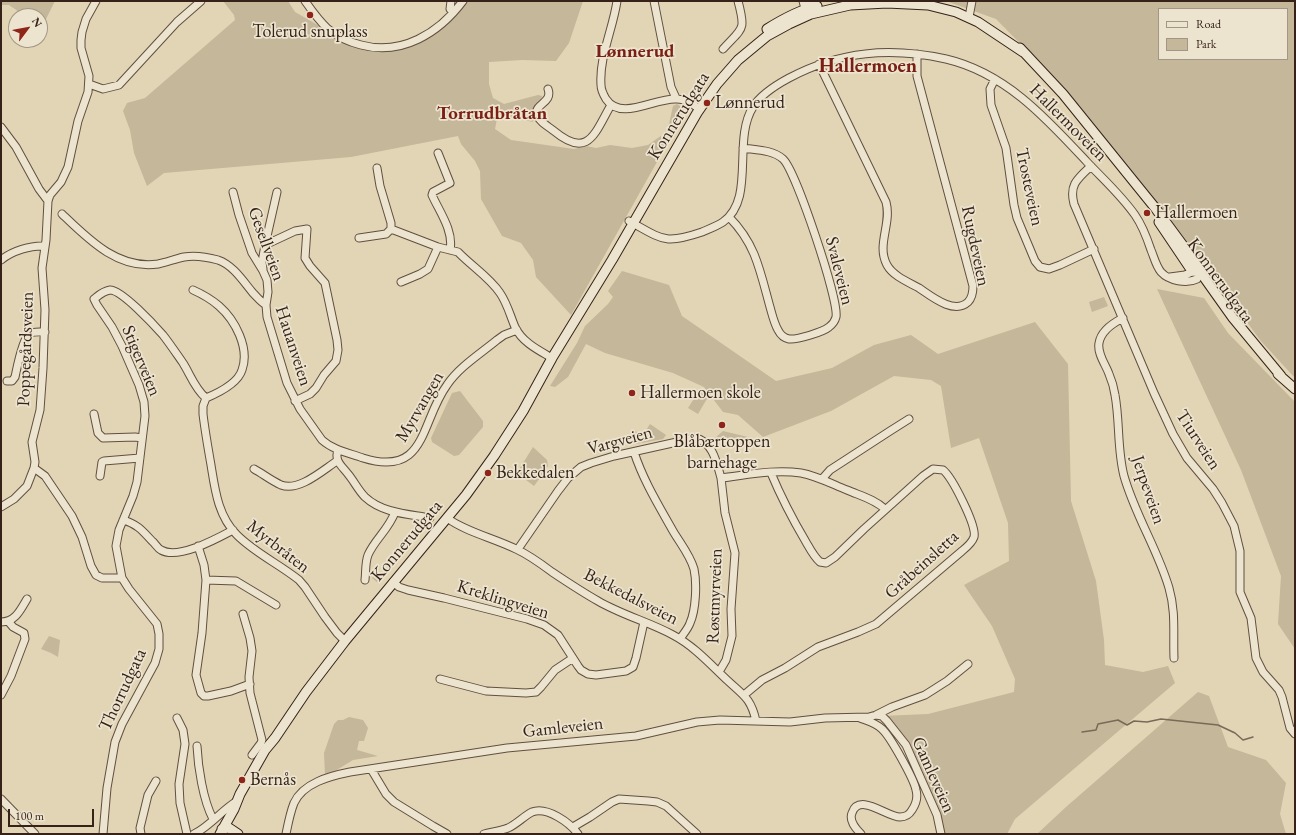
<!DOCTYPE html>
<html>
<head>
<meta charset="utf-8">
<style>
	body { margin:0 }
	#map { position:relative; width:1296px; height:835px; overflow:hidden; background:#e1d5b5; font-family:"EB Garamond",serif }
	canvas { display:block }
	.frame { position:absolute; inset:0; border:2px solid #362219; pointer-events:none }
	.legend { position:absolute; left:1158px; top:8px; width:130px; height:52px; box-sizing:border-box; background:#ece4cf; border:1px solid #a39686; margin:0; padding:5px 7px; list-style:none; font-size:12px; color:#362219 }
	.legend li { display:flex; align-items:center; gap:8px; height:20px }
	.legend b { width:20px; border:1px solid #a39686 }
	.north { position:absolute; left:8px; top:8px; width:40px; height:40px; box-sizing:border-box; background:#ece4cf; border:1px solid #a39686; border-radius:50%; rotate:58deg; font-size:11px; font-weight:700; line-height:16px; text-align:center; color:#362219 }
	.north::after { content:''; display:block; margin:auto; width:14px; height:18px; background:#8f2418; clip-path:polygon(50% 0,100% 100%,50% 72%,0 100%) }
	.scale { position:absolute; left:8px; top:809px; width:86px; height:18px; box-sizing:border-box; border:2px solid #362219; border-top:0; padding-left:5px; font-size:12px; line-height:14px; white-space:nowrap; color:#362219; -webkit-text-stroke:3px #ece4cf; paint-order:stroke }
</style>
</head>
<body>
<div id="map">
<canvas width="1296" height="835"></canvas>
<div class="frame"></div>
<ul class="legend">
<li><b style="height:5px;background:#ece4cf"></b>Road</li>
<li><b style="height:11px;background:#c4b79a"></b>Park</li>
</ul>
<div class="north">N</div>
<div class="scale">100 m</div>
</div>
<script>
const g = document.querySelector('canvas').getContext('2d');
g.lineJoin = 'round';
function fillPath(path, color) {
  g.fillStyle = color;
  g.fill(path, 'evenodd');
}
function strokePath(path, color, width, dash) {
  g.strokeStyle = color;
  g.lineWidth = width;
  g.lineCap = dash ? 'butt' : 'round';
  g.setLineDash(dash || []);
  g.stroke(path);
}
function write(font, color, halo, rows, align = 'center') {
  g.font = font + ' "EB Garamond",serif';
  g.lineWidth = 3.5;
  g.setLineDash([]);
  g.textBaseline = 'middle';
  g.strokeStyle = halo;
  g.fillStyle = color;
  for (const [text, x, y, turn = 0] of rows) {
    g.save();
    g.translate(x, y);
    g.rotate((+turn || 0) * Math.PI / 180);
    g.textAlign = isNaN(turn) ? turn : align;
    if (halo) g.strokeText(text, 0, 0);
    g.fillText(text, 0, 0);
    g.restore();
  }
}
fillPath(new Path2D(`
	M1,1h54l-13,26 -2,-1v-10h-15l-16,-11h-8z
	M223,1h65l7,11 47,27 18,6 55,-4 21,-12 26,-28h121l-14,42 -13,18 -34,-1 -33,2v22l4,14 11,6 34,-9 4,1 -1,5 -7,13 1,6 -3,2 -14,-4 -21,1 -2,10 16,11 63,9 12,-3 10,2 14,-3 22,3 16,-3 17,-12 4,-9 4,-18 4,-2 7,5 -22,44 -91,162 -35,-38 -3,-17 -12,-17 -19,-7 -21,-37 -1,-28 -5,-10 -14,-17 -3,-8 -107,21 -187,16 -17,13 -13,-33 -4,-23 -7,-19 4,-8 18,-5 90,-78 -1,-5z
	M946,1h349v377l-35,-38 -40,-55 -152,-193 -72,-73zM1159,9h128v50h-128z
	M622,271l47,14 13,31 94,65 56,-13 42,-23 37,-10 27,19 97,-32 33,42 3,137 25,80 8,59 1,25 38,7 25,-6 7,17 -160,136 -8,15h-64l-33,-84 -28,-34 46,-2 86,-22 1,-13 -23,-53 -28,-41 45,-24 -1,-38 -29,-85 -28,10 -10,-62 -10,-6 -37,-4 -63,35 -68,26 -25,-22 -15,-3 -19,-25 -31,-14 -68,-20 -19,-9 -18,33 -13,10 -5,-1 27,-43 8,-17 23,-22 5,-7 -5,-6z
	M1157,289l47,9 24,35 67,69v247l-17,-25 3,-48 -40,-106z
	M1104,297l4,9 -16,6 -3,-10z
	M460,391l23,30v6l-24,28 -5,1 -22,-14 -1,-4 21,-45z
	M699,391l9,6 -10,17 -10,-6z
	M650,424l16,11 -3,4 -27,5 -2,-12 1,-1 8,4z
	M723,431l29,7c-11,5 -24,3 -37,0z
	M533,447l14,13 1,6 -3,3v2l-11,15 -12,-9 -4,1 -3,-2z
	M377,572l6,5 -5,6 -6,-5z
	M49,636l11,4 -2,17 -7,-4 -10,-4z
	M1198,692l11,4 19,51 38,13 20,23 -6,31 6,20h-249l29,-27z
	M349,717l14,3 5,8 -4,13h-5l-2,9 21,6 -25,4 -18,11 -10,4 -1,-22 10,-29 4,-4h5z`), '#c4b79a');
strokePath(new Path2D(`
	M1082,732l14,-2 2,-6 20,-4 9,5 7,-4 13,1 14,-3 57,6 17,8 8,7 10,-3`), '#7a6957', 1.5);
const street = new Path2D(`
	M305,1c7,10 14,20 23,28 10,8 21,13 33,16 41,11 78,-12 102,-44
	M451,1l-1,8 3,4
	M617,1c-4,28 -18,56 -16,84 0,5 2,9 5,14 15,23 50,-2 71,0 9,0 16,5 22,10
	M654,1l17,86 5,11
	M803,1l2,8 6,5 1,-7 -2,-6
	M969,17l3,-16
	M723,49c20,-22 23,-18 15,-48
	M819,64l67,138c6,22 -10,43 1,63 6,11 21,17 32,23 12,8 35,27 49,14 4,-4 5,-10 5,-16l-56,-210v-22
	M995,79l-5,10 1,16 15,43 8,57 3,13 18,43 5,6 9,2 11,-4 34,-16
	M89,84l14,5 16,-4 58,-63 24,-21
	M548,89c5,14 -14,15 -11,25 1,7 12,13 17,17 35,29 41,1 57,-26
	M1,127l15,20 23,42 9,12
	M438,153l12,30 -17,9 -1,3c7,16 22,36 18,55
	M1091,166c-14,13 -22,19 -17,38l80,189 19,41 14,24 26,31 9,14 12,23 6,25v41l11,26 5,40 7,14 16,18 3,7 8,31 5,6
	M233,192l6,23 13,38 11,18 4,9 1,12 -2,13 1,12 20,66 13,26 22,31c11,10 27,13 41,18 64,20 57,-36 84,-73 12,-18 33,-31 50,-45l7,-5 13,-5
	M62,214c26,25 56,56 96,50 9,-2 17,-5 26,-7 11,-2 23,0 34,3 15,5 25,21 35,33 4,4 8,9 13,12
	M729,217c11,11 19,23 25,37 7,17 11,35 16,53 2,7 4,16 8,23 2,4 6,8 11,9 8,1 34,-7 40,-12 4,-3 6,-6 7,-10 3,-17 -40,-146 -53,-158 -10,-9 -26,-9 -40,-11
	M629,221c33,18 35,24 73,11 7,-3 15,-6 21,-10 33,-23 9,-82 30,-115 8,-13 23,-22 36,-29 51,-27 101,-31 157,-19 60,14 101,60 141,103 16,17 34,33 48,53 7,10 12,23 16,35 3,7 5,16 10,22 8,9 26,12 36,7l4,-6 -9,-1 -7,3 -15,2
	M391,229l47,18 20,5 2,2c13,13 30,24 40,39 7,10 10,22 15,34 7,15 23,23 37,31
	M359,238l27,-4 5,-5v-6l-11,-37 -3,-18
	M265,245l12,-53
	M1,260c11,-9 30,-15 44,-14
	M263,269l-1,-7 3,-17 30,-14 12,-2 -2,29 5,8 15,17 12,57 1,10 -2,11 -12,14 -8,13 -6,6 -15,7
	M401,282l19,-8 8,-5 10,-22
	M193,290c9,4 18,9 26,16 16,14 31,42 23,64 -4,13 -24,23 -36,28l-3,8v8c2,17 5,34 8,51 4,25 7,51 26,70 18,18 42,29 62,45l6,7 20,30 12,16 8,8
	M1123,318c-10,5 -22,13 -24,25 -2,11 7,22 10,31 3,7 5,14 6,21 5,27 2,54 9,81 11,39 34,74 45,112 7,24 4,46 5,70
	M7,381h5l3,-4c2,-9 7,-37 14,-43 4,-3 11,-2 16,-2
	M94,414l4,19 5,5 32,-1 7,1
	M338,450c-4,11 4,16 10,24 6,7 10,16 17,23 17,16 43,17 65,21
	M634,452c9,28 25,54 39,79 7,12 17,24 21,38 3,14 2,41 -4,54 -2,6 -7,11 -10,16
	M34,468l11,8 27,40 10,21 9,29 5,9 6,3h20
	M254,469c9,5 18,12 27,16 18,7 42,-15 56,-24
	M100,476l2,-14 2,-1 36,-3
	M822,479l8,-9 60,-39 19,-12
	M1,507l13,-8 13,-13 7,-18 1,-6 -3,-20 8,-32 3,-42 2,-58 -3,-42 4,-28 2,-39 2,-6 11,-13 7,-15 10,-46 10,-29 1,-16 -8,-28v-8l1,-8 4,-13 10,-18
	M447,518c19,14 47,20 69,31 13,6 24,14 36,23 15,10 30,20 46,29 24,14 51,21 75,34 21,11 37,29 54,45 16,15 24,18 29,41
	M123,520c14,4 19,10 29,21 3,2 5,7 9,9 17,10 55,-11 72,-20
	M198,546l6,19 2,15 -4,53 -6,42 5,18 3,3h4l23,-5 19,-7
	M518,549l40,-58 10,-13 13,-11 10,-4 23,-7 81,-18c18,3 22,26 26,40
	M206,580l30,1 40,24
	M365,580c1,-8 0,-17 3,-25 7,-16 21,-26 27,-43
	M393,582l6,5 9,3 36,8 83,21 17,6 14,10 20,31 3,4 7,4 8,1 30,-4 7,-4 3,-9 8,-36
	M243,614l7,24 2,13 -3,26 1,16 12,47 -1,3 -9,12
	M1,622c14,0 19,-11 26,-23
	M719,672l7,-12 6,-24 -1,-27 4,-56 -10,-40 -4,-35c26,-3 54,-9 80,-5 16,3 31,11 46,17 14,6 27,9 38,19
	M440,679l46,12 40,2 10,-1 5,-5 14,-17 18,-12
	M1,695l10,-19 14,-37 -1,-6 -11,-6 -5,-6
	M744,695l18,-15 23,-12 33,-21 40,-15 18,-8 86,-73c5,-4 10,-8 12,-14 3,-11 -22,-60 -31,-67l-10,-1 -10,7 -59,53 -29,28 -9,6 -6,-1c-6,-5 -10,-13 -14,-20 -13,-22 -25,-45 -35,-69
	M876,715l16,-8 33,-12 22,-14 21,-17
	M177,718l6,12 2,14 -6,40 1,19 7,31
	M860,718c8,3 16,5 22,11 8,7 32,50 34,61 2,7 0,14 -4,20 -3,5 -6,7 -12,7 -13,0 -41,-25 -48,-4 -3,7 4,16 9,21
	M197,746c1,21 6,54 16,73
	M371,769l15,25 8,8 39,24 14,8
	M1,799l34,35
	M573,827l17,-10 22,-15 7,-3 29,2 9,1 9,4 31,28
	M103,834l4,-46 8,-46 7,-18 33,-61 4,-14v-15l-2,-10 -28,-35 -7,-11 -6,-32 3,-16 14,-34 4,-14 8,-66 -1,-14 -5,-17 -17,-39 -10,-19 -15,-22 -3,-6c5,-4 9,-8 16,-9 12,0 45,36 53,45 7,9 13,18 20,28 7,11 12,26 23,35
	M141,834l-1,-6 8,-33 8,-14
	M194,834c16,-8 27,-23 43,-33
	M286,834c2,-10 4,-21 8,-31 9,-20 36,-27 56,-31l157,-24 129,-12 61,-14 23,-2 70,2 35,-4 44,-1 7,-2 6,1 5,5 19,24 31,70 4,19
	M484,834c8,-2 16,-3 24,-6 9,-4 16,-12 24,-16 15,-6 38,11 46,22`);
const secondary = new Path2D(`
	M767,29c16,-10 32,-19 50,-23
	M1020,48l43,46 93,115 31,42 14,22 32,45 48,58
	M1159,222l33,49
	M1278,374l17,15
	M222,829l7,-1 9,6
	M220,834l14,-25 6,-15 25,-44 10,-12 31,-46 39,-51 121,-146 28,-39 29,-45 29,-53 60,-98 85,-147 20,-29 21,-24 29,-24 22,-12 22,-10 39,-9 37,-2 41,2 28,7 22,10 45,30`);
strokePath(street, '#614f40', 9);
strokePath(secondary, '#362219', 11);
strokePath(street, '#ece4cf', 7);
strokePath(secondary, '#ece4cf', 9);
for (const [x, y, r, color] of [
	[310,15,4,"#8f2418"],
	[707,103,4,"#8f2418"],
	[1147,213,4,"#8f2418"],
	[632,393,4,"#8f2418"],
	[722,425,4,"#8f2418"],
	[488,473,4,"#8f2418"],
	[242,780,4,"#8f2418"]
]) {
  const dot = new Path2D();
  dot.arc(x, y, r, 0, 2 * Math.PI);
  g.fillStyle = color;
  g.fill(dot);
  strokePath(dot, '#ece4cf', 1.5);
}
write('18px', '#362219', '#ece4cf', [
	["Tolerud snuplass",310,32,"center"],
	["Lønnerud",715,103],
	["Hallermoen",1155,213],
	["Hallermoen skole",640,393],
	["Blåbærtoppen",722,442,"center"],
	["barnehage",722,463,"center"],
	["Bekkedalen",496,473],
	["Bernås",250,780]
], 'left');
write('18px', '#362219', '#ece4cf', [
	["Konnerudgata",679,116,-58],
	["Hallermoveien",1068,123,45],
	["Trosteveien",1029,187,78],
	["Gesellveien",266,244,70],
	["Rugdeveien",975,246,78],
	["Svaleveien",839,271,76],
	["Konnerudgata",1220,281,54],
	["Hauanveien",293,346,72],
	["Poppegårdsveien",26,349,-88],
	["Stigerveien",141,361,67],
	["Myrvangen",420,407,-60],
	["Tiurveien",1198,440,57],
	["Vargveien",620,441,-15],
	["Jerpeveien",1148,490,71],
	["Konnerudgata",407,541,-50],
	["Myrbråten",278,547,38],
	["Gråbeinsletta",922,565,-42],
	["Røstmyrveien",715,596,-88],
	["Bekkedalsveien",631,597,27],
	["Kreklingveien",503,600,17],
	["Thorrudgata",123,690,-65],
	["Gamleveien",563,728,-6],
	["Gamleveien",933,775,66]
]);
write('bold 19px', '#7a1f14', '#ece4cf', [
	["Lønnerud",635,52],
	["Torrudbråtan",492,114]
]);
write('bold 20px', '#7a1f14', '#ece4cf', [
	["Hallermoen",868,67]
]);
</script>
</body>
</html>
